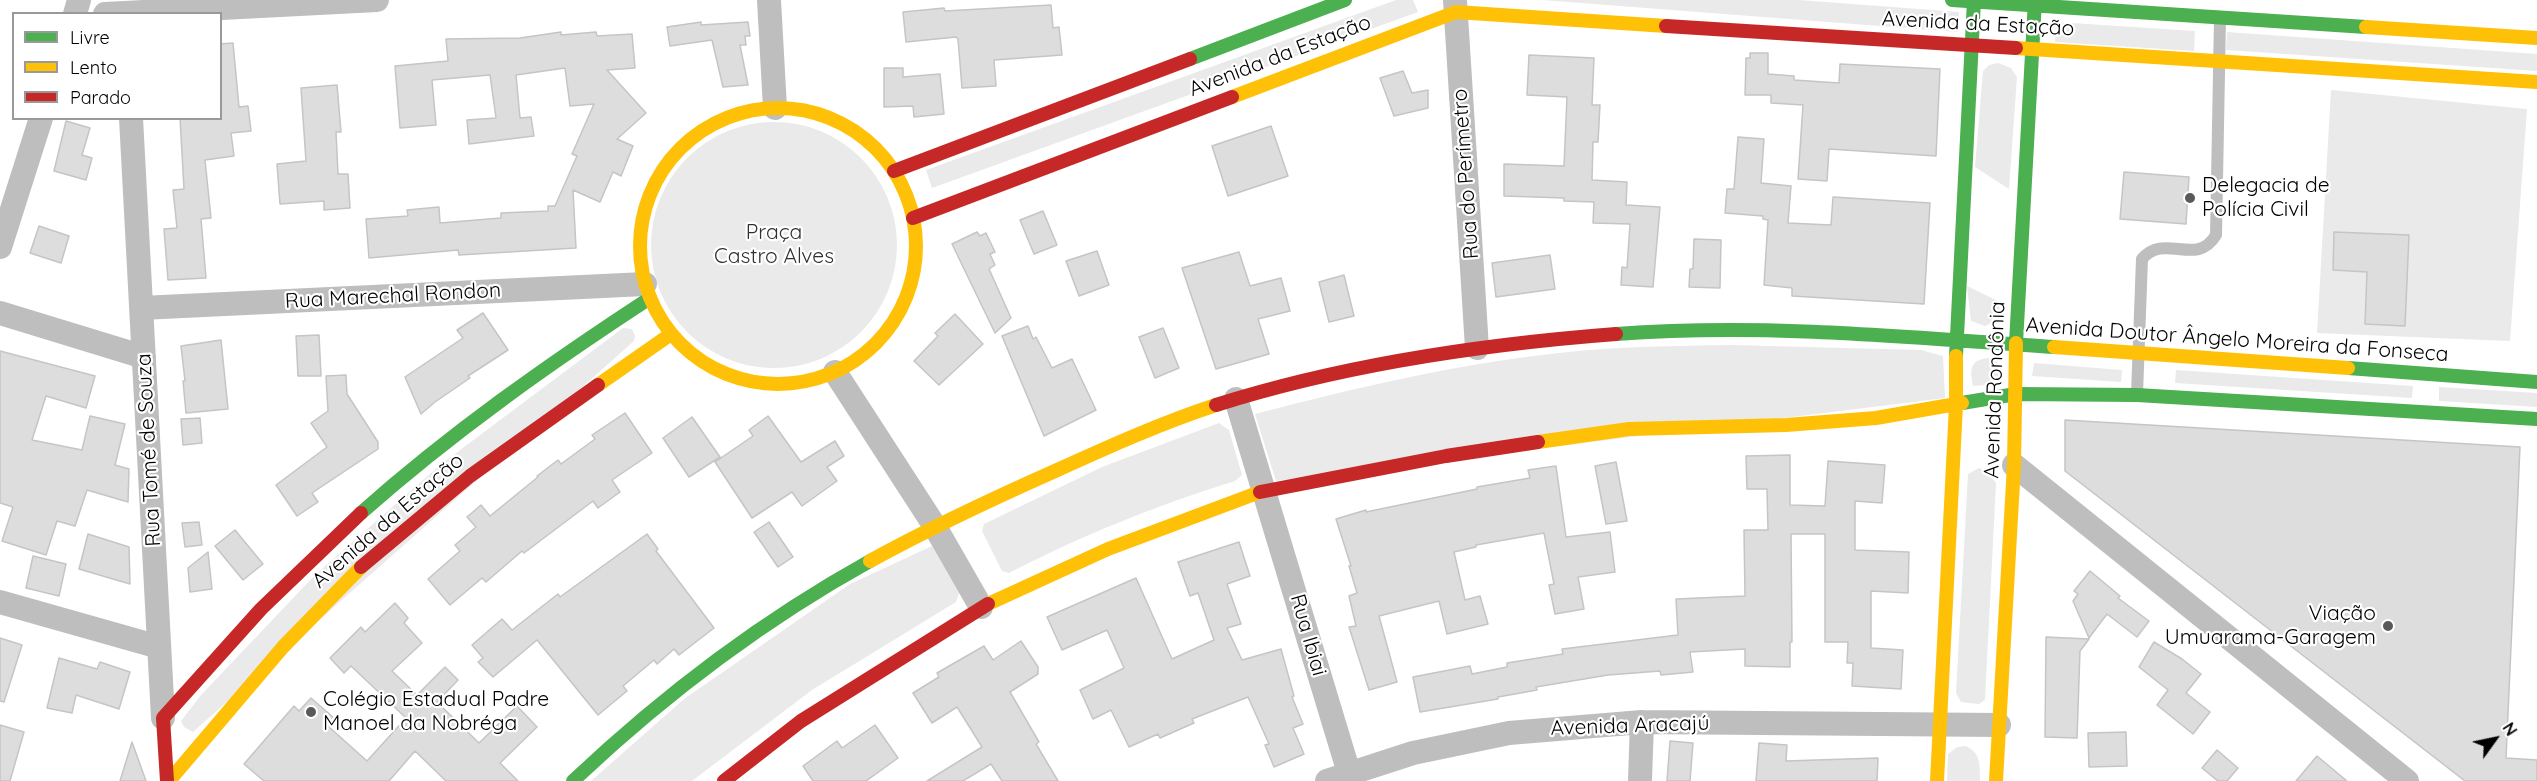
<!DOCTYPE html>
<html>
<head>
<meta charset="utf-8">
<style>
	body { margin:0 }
	#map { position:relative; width:2537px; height:781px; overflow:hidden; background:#fff; font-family:Quicksand,sans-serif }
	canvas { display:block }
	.legend { position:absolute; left:12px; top:12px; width:210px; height:108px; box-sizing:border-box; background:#fff; border:2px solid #999; margin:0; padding:8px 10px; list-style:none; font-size:18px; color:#000 }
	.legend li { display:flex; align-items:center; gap:12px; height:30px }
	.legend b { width:30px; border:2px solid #999 }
	.north { position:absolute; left:2465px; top:709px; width:60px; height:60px; -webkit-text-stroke:4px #fff; paint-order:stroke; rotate:57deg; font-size:16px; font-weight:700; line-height:24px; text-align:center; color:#000 }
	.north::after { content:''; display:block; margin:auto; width:21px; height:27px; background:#000; clip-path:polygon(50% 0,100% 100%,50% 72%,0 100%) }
</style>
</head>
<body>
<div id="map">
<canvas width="2537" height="781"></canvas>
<ul class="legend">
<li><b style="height:8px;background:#4caf50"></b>Livre</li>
<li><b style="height:8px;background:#ffc107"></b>Lento</li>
<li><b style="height:8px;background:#c62828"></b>Parado</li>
</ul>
<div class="north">N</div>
</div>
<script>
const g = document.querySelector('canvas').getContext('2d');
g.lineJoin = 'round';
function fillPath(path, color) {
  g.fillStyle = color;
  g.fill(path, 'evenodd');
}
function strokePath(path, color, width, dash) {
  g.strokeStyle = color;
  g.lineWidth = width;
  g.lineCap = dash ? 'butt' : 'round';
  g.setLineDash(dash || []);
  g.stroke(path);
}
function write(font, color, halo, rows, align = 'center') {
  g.font = font + ' Quicksand,sans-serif';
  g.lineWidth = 4.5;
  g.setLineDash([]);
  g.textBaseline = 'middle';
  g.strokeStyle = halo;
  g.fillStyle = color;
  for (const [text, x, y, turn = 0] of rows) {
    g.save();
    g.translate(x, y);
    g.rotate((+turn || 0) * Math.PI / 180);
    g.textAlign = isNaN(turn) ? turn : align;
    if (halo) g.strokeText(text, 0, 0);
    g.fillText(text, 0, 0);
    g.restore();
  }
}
fillPath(new Path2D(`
	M1396,0h17l5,12 -486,176 -6,-18z
	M1542,0h257l160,12 -1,20z
	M2056,22l139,9 -1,20 -139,-9z
	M2227,32l310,22v17l-311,-21z
	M1998,63l13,5 6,9 -8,112 -34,-22 8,-96 6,-6z
	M2331,90l196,19 -17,232 -193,-8z
	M651 245a123 123 0 1 1 246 0a123 123 0 1 1-246 0Z
	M1967,286l33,16 -1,17 -14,7 -14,-5z
	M623,328l9,1 3,7 -1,5 -441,391 -9,-5 -3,-6 20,-26 114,-120 125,-110z
	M1732,345l189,5 22,6 2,42 -669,83 -21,-67c100,-26 201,-50 304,-61 57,-7 115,-7 173,-8z
	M1988,358c15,4 14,12 14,26l-29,2c-3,-15 -4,-26 15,-28z
	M2034,363l88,7 -1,12 -89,-6z
	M2176,370l237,16 -1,12 -237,-15z
	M2439,387l98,6v14l-98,-6z
	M1219,423l10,7 13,45 -7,6c-80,25 -152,54 -226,92l-7,-2 -20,-40 2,-7 118,-57z
	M1979,468l10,5 7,10 -11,217 -6,4 -18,-2 -5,-9 12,-219z
	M932,546l27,47 -3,9 -144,88 -120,91h-101l93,-82 166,-115z
	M1966,746c15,7 14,20 14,35h-33l1,-27 9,-7z`), '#eaeaea');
const building = new Path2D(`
	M1051,5l2,23 6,-1 3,28 -68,5 2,26 -34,2 -4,-49 -2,-2 -50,5 -3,-30 41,-4 1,3z
	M701,22v3l47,-3 2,14h-5l1,9h-6l8,40 -25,2 -11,-47 -42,6 -3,-19z
	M561,32v3l35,-3 1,4 35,-2 3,34 -28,2 39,43 -29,26 16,7 -12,30 -8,-4 -13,30 -27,-12 3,58 -117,7 -1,-5 -89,8 -3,-39 42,-3 -1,-6 32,-3 1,16 61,-5v-5l47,-2v-5h7l22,-50 -5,-2 22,-50 -24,2 -5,-38 -49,7 4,43 11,-1 3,19 -65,8 -2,-24 29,-2 -6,-43 -58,5 4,45 -36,3 -5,-62 53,-5 -2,-22 74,-1z
	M233,43l6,64 9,-1 3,25 -20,2 3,23 -29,4 6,58 -10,1 5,59 -38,2 -4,-51 13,-1 -4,-38 11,-1 -4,-71h40v-74z
	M1750,53h18v21l26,2v4l45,3 1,-19 100,5 -4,87 -107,-7 -2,32 -29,-2 5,-74 -32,-2v-8h-26l1,-37h4z
	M1529,55l65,3 -2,47h8l-2,37h-5l-1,38 35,2 -1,23 34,2 -7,80 -32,-2 1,-18 5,1 3,-44 -37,-1 1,-21 -30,-1v-3l-60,-2v-32l60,2 3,-69 -40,-2z
	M884,68h19v9l37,-3 4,40 -30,3 -1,-11 -29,1z
	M1403,71l9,22 16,-3v18l-34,8 -14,-38z
	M337,85l4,47h-5l2,42h10l2,34 -26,2v-9l-44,3 -3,-40 29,-3 -5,-73z
	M66,121l24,7 -8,27 10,3 -6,22 -32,-9z
	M1271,126l17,50 -60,20 -16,-50z
	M1738,137l26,2 -3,44 30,3 -3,37 43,2 2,-28 97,6 -6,101 -132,-8v-8l-28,-3 4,-65 -5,-1v-3l-38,-3 2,-24h7z
	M2124,172l65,5 -3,47 -66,-5z
	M1043,211l14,34 -23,9 -14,-34z
	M39,226l30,10 -8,27 -31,-10z
	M977,232l3,4 6,-3 9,19 -5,2 5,11 -6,4 22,49 -16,15 -43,-89z
	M2334,232l75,3 -4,91 -40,-2 2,-52 -34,-2z
	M1694,239l27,1 -1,48 -31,-1 1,-18h3z
	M1097,251l12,34 -30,11 -13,-35z
	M1239,252l11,34 31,-8 9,33 -32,8 11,35 -53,15 -34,-101z
	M1550,255l5,34 -59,8 -4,-34z
	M1344,275l10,41 -25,6 -10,-40z
	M483,313l25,37 -40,26 2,2 -35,24 -14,12 -16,-37 58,-39 -6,-8z
	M955,314l28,30 -44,41 -25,-24 24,-25 -3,-3z
	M1028,326l5,13 3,-2 16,31 20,-9 24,51 -52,26 -42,-100z
	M1163,328l16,40 -24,10 -16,-41z
	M319,335l2,41h-23l-2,-40z
	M221,340l7,69 -42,4 -3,-32h2l-4,-35z
	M0,351l95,25 -9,32 -40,-12 -14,44 50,10 8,-34 35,8 -10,41 14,4 -1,33 -41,-12 -12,36 -18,-5 -11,34 -44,-14 11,-34 -13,-4z
	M346,375l1,19 31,48v7l-66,44 6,9 -21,14 -21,-31 51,-38 -16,-24 17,-12 -2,-35z
	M625,413l27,40 -40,27 8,12 -22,16 -5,-7 -69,52 -2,-2 -36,31 -4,-4 -32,27 -22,-26 32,-28 -5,-6 21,-18 -9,-10 14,-12 9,11 48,-39 -1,-1 21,-16 3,4 34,-25 -3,-4z
	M768,416l33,46 34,-21 9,15 -17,11 10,14 -35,25 -10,-14 -40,26 -37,-56 38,-26 -4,-6z
	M692,417l28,40 -31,20 -26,-39z
	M200,418l2,25 -19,2 -2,-26z
	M2065,420l455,27 -14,311 31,2v21h-72l-400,-310z
	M1790,455v50l35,1 3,-45 57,4 -3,38 -27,-2v49l54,2 -1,41 -37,-2v57l32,2 -2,39 -49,-3 1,-23h-6l1,-21h-23v-108h-34l1,108h-2v25l-45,-1v-17l-55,3 3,20 -32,3 -1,-4 -52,4 -72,12 1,3 -39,7v2l-78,13 -7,-35 57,-11 2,8 35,-7v-4l56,-9 -1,-5 116,-14 -2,-36 69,-3 -1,-66h24l-1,-41h-20l-1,-33z
	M1616,462l11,59 -21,3 -11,-58z
	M1556,466l10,71 44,-5 5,40 -37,5 6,32 -29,5 -6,-29 5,-1 -10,-51 -68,12v2l-22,5 11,48 15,-4 8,28 -41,10 -8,-33 -60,15 18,66 -28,8 -20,-63 7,-1 -7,-30 8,-3 -8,-27h2l-15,-47 30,-9v2l111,-23v-2l53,-9 -2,-8z
	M199,522l3,23 -17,2 -3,-24z
	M769,522l24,35 -15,10 -24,-35z
	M235,530l28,34 -20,16 -28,-34z
	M88,534l41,13 1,37 -51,-15z
	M647,534l11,15 -2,2 58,77 -35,27 -5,-6 -17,15 -3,-4 -31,26 4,5 -29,24 -61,-75 -44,37 -15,-15 5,-4 -11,-13 30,-26 10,11 46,-36 2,3z
	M1239,542l11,34 -23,8 14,40 -14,4 15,32 39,-11 13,47 -2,1 11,27 -10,4 11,26 -30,13 -9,-22 4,-1 -21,-47 -56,22 2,4 -34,15 -2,-4 -29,13 -18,-37 -18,9 -13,-29 44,-22 -17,-38 -45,20 -15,-33 89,-39 36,81 42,-19 -16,-47 -8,3 -12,-34z
	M208,552l4,37 -22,3 -2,-24z
	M33,556l33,8 -7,32 -33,-8z
	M2090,571l30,25 -2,2 31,23 -12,16 -30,-23 -18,24 -16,-37 5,-7 -4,-3z
	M395,603l13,15 -4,5 18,20 -30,28 25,24 28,-28 13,13 -21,22 42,41 38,-37 20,21 -37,36 18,18h-72l-31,-30 -26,30h-125l-20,-17 50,-58 5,5 12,-13 23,20 -6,8 39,35 39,-43 -55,-52 -7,7 -14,-15 31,-31 4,5z
	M2046,637l43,2 -9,12 -3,87 -32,-1z
	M0,638l22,7 -18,57 -4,-1z
	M1021,641l17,26v7l-28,18 29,50 -3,2 22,37h-56l-11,-17 -28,17h-36l55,-34 -25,-40 -25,16 -19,-30 26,-16 -2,-4 47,-27 9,14z
	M2154,642l28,17 19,15 -15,19 24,19 -17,22 -36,-29 11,-15 -29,-23z
	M59,658l38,11 3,-7 30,10 -11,37 -43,-14 -4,18 -25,-5z
	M0,725l24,7 -14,49h-10z
	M875,725l23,33 -32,23h-53l-10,-15 34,-25 5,7z
	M2126,732l1,34 -38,1 -1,-34z
	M1670,741l23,2 -3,38h-23z
	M132,742l14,39h-26z
	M1759,743l28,2 -1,16 92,-3 -1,23h-121z
	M2217,750l21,18 -11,13h-9l-16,-13z
	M2317,756l30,25h-51z`);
fillPath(building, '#ddd');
strokePath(building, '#c5c5c5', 1.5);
strokePath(new Path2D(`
	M2137,394l5,-135c23,-27 54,9 74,-24l4,-217`), '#bebebe', 12);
strokePath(new Path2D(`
	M769,0l6,108
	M1455,0l22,348
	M75,14l4,-14
	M105,14l272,-14
	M131,118l32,600
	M0,247l41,-129
	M141,308l504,-24
	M0,313l144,44
	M835,372l99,153 47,82
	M1236,399l113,374 -1,8
	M2014,465l393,316
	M0,602l159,45
	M1327,781l86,-28 96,-20 133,-11 357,3
	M1640,781l2,-59`), '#bebebe', 24);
strokePath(new Path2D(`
	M1952,0l414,27
	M1190,59l155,-59
	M1616,334c146,-11 292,3 438,13
	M2016,343l19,-343
	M1956,356l18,-356
	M2348,368l189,14
	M1962,403l54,-9 121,1 400,24
	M361,513c90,-80 188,-149 289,-215
	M573,781c91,-86 187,-159 297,-220`), '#4caf50', 14);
strokePath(new Path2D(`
	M2366,27l171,11
	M2016,48l521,34
	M1232,97l224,-85 210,14
	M640 246a138 138 0 1 1 276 0a138 138 0 1 1-276 0Z
	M2054,347l294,21
	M598,385l73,-51
	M1538,442l91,-13 157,-4 90,-7 86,-15
	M870,561c60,-33 122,-62 185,-90 53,-24 106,-48 161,-66
	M988,604l120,-55 152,-57
	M169,781l114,-134 78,-80
	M1937,781l19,-376v-49
	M1996,781l18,-316 2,-122`), '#ffc107', 14);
strokePath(new Path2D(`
	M1666,26l350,22
	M894,171l296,-112
	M913,218l319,-121
	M1216,405c126,-40 269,-61 400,-71
	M1260,492l186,-36 92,-14
	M361,567l109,-91 128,-91
	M167,781l-4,-63 98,-109 100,-96
	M724,781l77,-60 187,-117`), '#c62828', 14);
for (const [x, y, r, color] of [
	[2190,198,6,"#595959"],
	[2388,626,6,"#595959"],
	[311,712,6,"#595959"]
]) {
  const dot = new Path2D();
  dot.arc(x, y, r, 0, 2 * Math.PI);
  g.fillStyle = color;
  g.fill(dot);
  strokePath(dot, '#fff', 2);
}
write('21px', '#000', '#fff', [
	["Avenida da Estação",1978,24,3],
	["Avenida da Estação",1280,56,-21],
	["Rua do Perímetro",1466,174,-94],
	["Rua Marechal Rondon",393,296,-3],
	["Avenida Doutor Ângelo Moreira da Fonseca",2237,340,4],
	["Avenida Rondônia",1995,390,-88],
	["Rua Tomé de Souza",149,450,-93],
	["Avenida da Estação",388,521,-41],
	["Rua Ibiai",1308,635,74],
	["Avenida Aracajú",1630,726,-2]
]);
write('21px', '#000', '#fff', [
	["Delegacia de",2202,186],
	["Polícia Civil",2202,210],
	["Viação",2376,614,"right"],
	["Umuarama-Garagem",2376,638,"right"],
	["Colégio Estadual Padre",323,700],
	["Manoel da Nobréga",323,724]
], 'left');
write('21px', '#303030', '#fff', [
	["Praça",774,233],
	["Castro Alves",774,257]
]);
</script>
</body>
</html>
